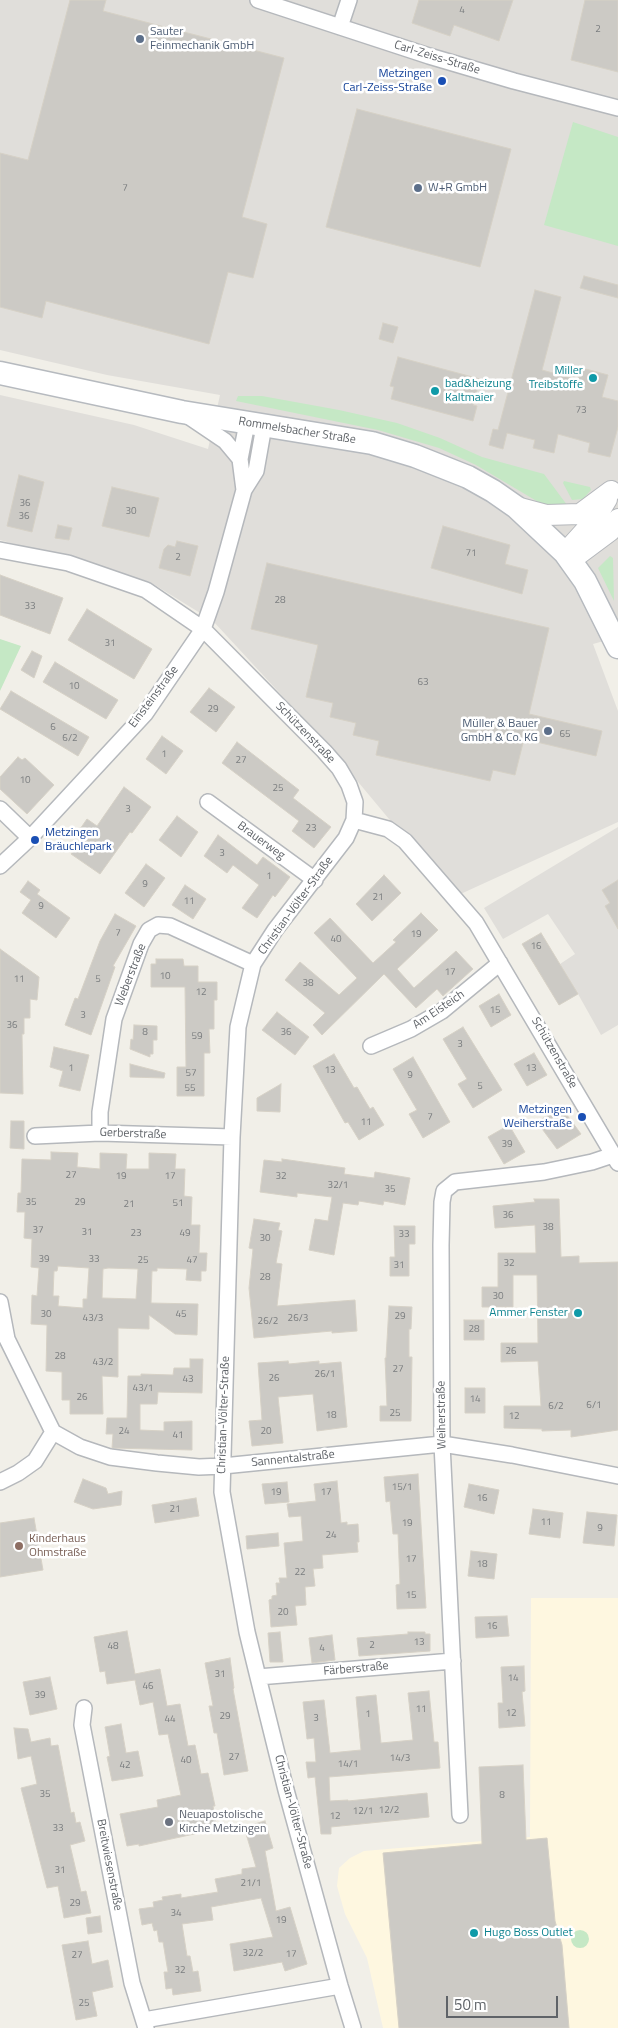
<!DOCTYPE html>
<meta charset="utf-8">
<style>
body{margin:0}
#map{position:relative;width:618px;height:2028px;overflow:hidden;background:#f1efe8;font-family:"Titillium Web",sans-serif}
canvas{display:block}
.scale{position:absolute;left:446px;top:1996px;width:112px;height:22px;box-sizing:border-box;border:2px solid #5f6368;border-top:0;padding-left:6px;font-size:15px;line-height:18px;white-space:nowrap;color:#5f6368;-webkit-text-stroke:4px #fff;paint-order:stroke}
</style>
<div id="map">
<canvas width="618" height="2028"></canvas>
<div class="scale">50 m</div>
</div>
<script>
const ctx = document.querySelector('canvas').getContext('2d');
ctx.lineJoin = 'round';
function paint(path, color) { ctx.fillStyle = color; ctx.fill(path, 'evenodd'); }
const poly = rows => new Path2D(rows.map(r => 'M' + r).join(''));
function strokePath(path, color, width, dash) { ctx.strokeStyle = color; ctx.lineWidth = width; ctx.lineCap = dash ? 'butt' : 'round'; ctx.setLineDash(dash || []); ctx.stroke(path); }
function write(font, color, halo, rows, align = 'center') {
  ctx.font = font + ' "Titillium Web",sans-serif'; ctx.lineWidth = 5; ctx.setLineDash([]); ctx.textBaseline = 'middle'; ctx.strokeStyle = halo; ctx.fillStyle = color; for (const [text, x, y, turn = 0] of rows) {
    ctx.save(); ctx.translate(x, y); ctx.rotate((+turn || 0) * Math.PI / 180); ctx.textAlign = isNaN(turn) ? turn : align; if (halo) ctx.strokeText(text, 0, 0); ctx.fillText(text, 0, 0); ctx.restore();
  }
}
paint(poly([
 [531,1598,618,1598,618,2028,383,2028,367,1958,345,1914,337,1886,339,1868,350,1858,364,1851,530,1837]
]), '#fef7e0');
paint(poly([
 [0,0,618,0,618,637,593,644,618,711,618,822,454,897,324,741,213,621,150,582,0,540,0,395,134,425,208,449,220,395,107,375,0,350],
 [618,827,618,1025,601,1035,578,994,559,1005,543,977,561,966,560,964,575,954,548,914,503,939,484,908]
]), '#e0deda');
paint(poly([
 [573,122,618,137,618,246,544,225],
 [238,396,262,396,339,410,397,423,440,438,482,457,544,474,570,509,545,506,476,465,439,448,378,430,236,401],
 [564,481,590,487,591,490,583,499,572,500,563,483],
 [610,556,613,558,614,601,598,568],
 [0,639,21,646,0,691],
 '571 1939a9 9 0 1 1 18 0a9 9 0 1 1-18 0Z'
]), '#c5e8c5');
const building = poly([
 [70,0,106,0,103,11,284,58,242,217,267,224,253,278,228,272,209,344,46,301,42,318,0,307,0,153,28,160,70,0],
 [419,0,513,0,499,41,454,25,450,36,412,23,419,0],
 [585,0,618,0,618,72,571,60,585,0],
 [357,109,511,149,480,267,326,227,357,109],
 [584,276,618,285,618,298,580,288,584,276],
 [535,290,561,297,542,370,578,380,582,368,608,375,602,397,618,401,618,427,610,457,588,452,590,443,558,434,554,453,533,448,535,440,507,433,503,449,489,445,493,429,498,430,535,290],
 [383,323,398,327,393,343,379,339,383,323],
 [398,357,480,379,473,405,477,406,473,421,391,399,394,387,390,386,398,357],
 [19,475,44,482,32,532,7,526,19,475],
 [112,487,159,498,149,537,102,526,112,487],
 [58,525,72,528,69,540,55,538,58,525],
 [443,526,510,545,505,564,528,570,522,594,431,568,443,526],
 [177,541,198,546,190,576,159,568,164,549,168,545,175,547,177,541],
 [267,563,549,628,529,714,602,731,596,756,524,739,515,775,493,770,490,781,376,755,379,741,353,735,356,723,330,717,333,703,306,697,318,645,251,629,267,563],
 [0,575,63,598,50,634,0,615,0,575],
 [87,609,152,649,134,679,68,640,87,609],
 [32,651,42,656,34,678,21,670,32,651],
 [55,662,118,700,106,719,43,682,55,662],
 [209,688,235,707,216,732,190,712,209,688],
 [11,691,89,737,78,756,0,709,11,691],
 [162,736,183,751,166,774,146,759,162,736],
 [237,742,299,790,293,798,331,827,314,848,292,831,299,821,222,763,237,742],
 [18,757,22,760,25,758,54,785,27,814,0,789,0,777,18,757],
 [124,787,151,807,132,833,130,832,100,874,71,854,86,833,80,829,87,819,97,826,124,787],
 [177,816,198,832,181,857,159,840,177,816],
 [218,835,257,865,263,857,290,877,275,897,273,895,257,918,242,908,259,885,233,865,227,873,204,856,218,835],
 [146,864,165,878,144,907,125,893,146,864],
 [384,875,401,893,372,921,356,904,384,875],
 [618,880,618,929,605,906,610,903,602,890,618,880],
 [28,881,40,890,37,894,70,918,56,938,22,913,31,900,20,892,28,881],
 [185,885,206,899,193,919,172,905,185,885],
 [421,913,438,930,397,969,414,988,456,951,473,969,443,996,437,989,416,1008,384,974,322,1035,313,1025,325,1013,285,980,300,962,339,995,357,978,314,933,330,918,373,963,396,942,393,940,421,913],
 [115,914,136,926,113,966,115,967,91,1035,65,1025,75,998,78,999,100,941,115,914],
 [541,933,578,994,559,1005,522,944,541,933],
 [0,949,39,977,37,1000,30,999,30,1018,24,1018,24,1034,22,1034,23,1094,0,1093,0,949],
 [156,959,183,959,184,966,198,966,198,982,217,982,217,1000,214,1000,214,1029,209,1029,210,1053,204,1053,204,1096,177,1096,177,1067,186,1067,185,987,151,987,151,964,156,964,156,959],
 [499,994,511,1015,491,1027,479,1006,499,994],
 [277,1012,309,1037,295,1055,262,1030,277,1012],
 [134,1025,157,1026,157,1040,153,1040,153,1054,150,1054,150,1057,130,1049,131,1039,133,1040,134,1025],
 [463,1027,502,1090,473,1108,458,1084,467,1079,443,1039,463,1027],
 [54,1047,89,1055,80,1091,59,1086,63,1071,50,1067,54,1047],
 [534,1053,547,1075,527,1086,514,1064,534,1053],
 [334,1054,354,1088,357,1087,370,1109,373,1107,384,1125,359,1140,348,1122,345,1123,313,1066,334,1054],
 [413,1057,450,1122,423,1138,409,1114,417,1110,393,1069,413,1057],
 [130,1064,165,1073,164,1078,130,1077,130,1064],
 [281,1084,280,1112,257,1111,257,1098,281,1084],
 [561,1107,581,1134,557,1149,537,1122,561,1107],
 [11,1121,24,1121,24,1149,10,1148,11,1121],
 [509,1125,525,1152,504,1164,488,1137,509,1125],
 [51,1152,78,1153,77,1167,100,1169,100,1153,127,1154,126,1169,149,1169,149,1153,176,1154,175,1169,185,1169,184,1196,192,1197,191,1225,200,1225,199,1253,207,1253,206,1271,201,1271,201,1281,186,1280,187,1269,157,1268,157,1271,152,1271,151,1303,198,1304,197,1335,175,1334,149,1315,149,1329,118,1328,118,1377,102,1376,103,1414,70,1414,70,1400,62,1400,62,1372,46,1371,47,1325,31,1324,32,1295,37,1296,39,1268,31,1267,32,1239,24,1238,25,1212,17,1212,18,1193,21,1193,22,1159,51,1160,51,1152],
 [58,1266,89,1268,87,1299,83,1299,83,1308,58,1306,59,1296,53,1296,54,1271,57,1271,58,1266],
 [108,1268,138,1269,136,1299,102,1298,103,1269,108,1268],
 [282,1159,345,1168,344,1174,374,1178,375,1172,410,1178,405,1205,384,1201,383,1205,359,1201,358,1205,343,1203,334,1255,309,1250,315,1219,328,1221,332,1197,297,1193,297,1197,260,1192,264,1160,282,1162,282,1159],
 [534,1199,559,1199,561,1257,579,1256,579,1263,618,1262,618,1430,571,1437,571,1430,542,1431,542,1429,504,1428,504,1406,541,1406,538,1361,501,1362,501,1343,538,1343,537,1275,513,1275,513,1307,482,1307,482,1287,498,1287,498,1253,536,1253,535,1225,495,1228,493,1206,535,1202,534,1199],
 [254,1219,280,1223,278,1230,282,1231,276,1263,282,1264,277,1306,355,1300,357,1331,332,1333,332,1331,254,1338,249,1288,253,1249,249,1248,254,1219],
 [394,1226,415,1226,415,1244,409,1244,409,1276,390,1276,390,1257,395,1257,394,1226],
 [389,1306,412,1307,411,1329,409,1329,409,1357,412,1357,411,1421,380,1421,380,1406,387,1406,385,1358,386,1358,389,1306],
 [464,1320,484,1320,484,1340,464,1340,464,1320],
 [190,1359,203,1359,202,1393,158,1392,157,1404,140,1404,140,1430,164,1431,164,1422,192,1421,192,1450,112,1448,113,1434,106,1434,107,1418,127,1418,128,1376,141,1376,141,1374,173,1375,174,1368,190,1368,190,1359],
 [288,1361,289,1364,319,1361,319,1364,341,1362,347,1427,317,1431,313,1394,278,1397,283,1443,252,1446,249,1421,262,1420,258,1363,288,1361],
 [465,1388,485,1388,485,1413,465,1413,465,1388],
 [418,1474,426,1608,397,1609,396,1585,400,1584,398,1534,393,1534,390,1501,386,1502,384,1477,418,1474],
 [83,1479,106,1488,108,1494,122,1491,121,1505,93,1509,74,1502,83,1479],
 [337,1481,341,1523,347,1522,347,1525,358,1524,359,1542,357,1542,358,1552,322,1555,323,1568,313,1569,315,1586,305,1587,306,1605,295,1606,297,1625,271,1627,269,1600,272,1599,272,1596,277,1595,276,1583,280,1583,279,1578,287,1578,284,1543,303,1541,301,1516,289,1517,287,1504,316,1501,314,1484,337,1481],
 [287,1482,289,1502,265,1504,262,1484,287,1482],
 [469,1484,499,1490,494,1514,464,1507,469,1484],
 [196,1498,199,1516,155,1523,152,1505,196,1498],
 [533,1509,563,1513,560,1538,529,1534,533,1509],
 [587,1512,617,1515,614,1546,583,1543,587,1512],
 [34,1518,43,1570,0,1577,0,1523,34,1518],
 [278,1533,279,1546,247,1549,246,1536,278,1533],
 [471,1551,497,1554,494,1579,468,1576,471,1551],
 [507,1616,509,1636,476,1638,475,1617,507,1616],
 [127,1631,135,1674,160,1669,167,1706,180,1704,188,1746,195,1745,201,1774,208,1773,215,1806,213,1806,217,1829,139,1846,139,1844,127,1846,120,1814,158,1807,157,1800,181,1795,168,1734,159,1735,153,1702,140,1705,135,1680,107,1684,105,1671,100,1672,94,1637,127,1631],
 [280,1632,283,1662,270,1662,268,1633,280,1632],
 [408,1632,425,1632,425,1634,430,1634,430,1651,359,1656,357,1638,408,1634,408,1632],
 [332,1635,335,1660,312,1663,309,1638,332,1635],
 [230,1658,234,1688,233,1689,248,1771,224,1775,217,1733,214,1733,209,1706,213,1706,205,1663,230,1658],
 [524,1666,525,1691,522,1692,525,1726,499,1728,498,1703,503,1703,501,1667,524,1666],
 [50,1677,57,1709,30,1715,23,1682,50,1677],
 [429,1691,434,1742,438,1742,440,1768,329,1777,330,1801,348,1800,348,1801,427,1793,429,1817,331,1827,331,1834,321,1834,315,1777,308,1778,306,1762,316,1762,314,1738,307,1739,303,1702,324,1700,330,1753,361,1750,356,1697,376,1695,381,1743,413,1740,408,1693,429,1691],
 [121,1724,126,1753,138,1751,143,1776,112,1781,107,1757,110,1756,105,1727,121,1724],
 [14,1728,28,1729,31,1742,50,1738,51,1746,58,1745,71,1813,74,1812,76,1823,80,1822,85,1841,70,1845,81,1892,86,1891,91,1913,64,1918,58,1886,47,1888,21,1788,37,1784,31,1756,18,1759,14,1728],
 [523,1765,526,1840,547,1838,555,1921,562,1945,569,2028,399,2028,383,1853,482,1844,479,1767,523,1765],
 [265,1821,273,1848,265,1851,276,1911,290,1907,307,1964,285,1971,282,1962,234,1971,230,1944,273,1937,261,1898,211,1907,213,1920,182,1924,187,1956,190,1956,193,1972,198,1971,201,1991,173,1995,172,1988,166,1989,164,1972,168,1972,163,1942,159,1942,157,1930,154,1931,152,1923,142,1925,139,1909,154,1907,153,1902,163,1900,162,1897,181,1894,181,1898,218,1892,215,1879,242,1874,242,1869,256,1867,244,1827,265,1821],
 [100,1916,102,1932,88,1934,86,1918,100,1916],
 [88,1941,92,1964,108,1960,113,1987,92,1992,97,2016,76,2020,62,1945,88,1941]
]);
paint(building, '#cccac5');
strokePath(building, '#d6d1c6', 1);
const minor = poly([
 [258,0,429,56,514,81,618,108],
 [340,27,349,0],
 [188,416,225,441,240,459],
 [244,490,240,459,247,423],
 [0,550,68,563,146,590,203,629,324,751,339,768,349,785,355,802,354,820,346,838,275,930,253,964,238,1027,232,1137,222,1492,247,1632,258,1677,286,1790,340,1986,353,2028],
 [208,802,315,880],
 [0,809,30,838],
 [354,820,388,829,405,841,476,923,618,1163],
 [0,866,30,838,145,714,203,629,216,592,244,490,256,471,264,426],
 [371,1046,411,1029,442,1011,500,963],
 [100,1133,100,1112,114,1019,141,944,149,930,158,925,170,926,253,964],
 [35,1136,100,1133,232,1137],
 [0,1302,7,1339,53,1432,80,1447,110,1457,157,1463,199,1467,223,1466,442,1444,512,1455,618,1476],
 [0,1482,18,1473,35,1461,53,1432],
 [258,1677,453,1661],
 [84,1708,82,1725,132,1983,146,2028],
 [460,1815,442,1444,441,1245,442,1202,444,1191,455,1182,544,1172,592,1162,613,1155],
 [144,2020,340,1986]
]);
const tertiary = poly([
 [516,507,546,515,580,514,611,491],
 [565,553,593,522,607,499],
 [571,560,610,531,618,519]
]);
const secondary = poly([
 [0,373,182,412,372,443,415,456,468,477,493,491,516,507,565,553,585,581,618,647]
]);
strokePath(minor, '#b5b8bc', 18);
strokePath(tertiary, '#b5b8bc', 22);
strokePath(secondary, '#b6babf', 25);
strokePath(minor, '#fff', 15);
strokePath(tertiary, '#fff', 20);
strokePath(secondary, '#fff', 22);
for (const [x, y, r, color] of [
 [140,39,5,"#5c6f8a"],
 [442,81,5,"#1a4fb4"],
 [418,188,5,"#5c6f8a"],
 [593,378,5,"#0f9aa8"],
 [435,391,5,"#0f9aa8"],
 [548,731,5,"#5c6f8a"],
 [35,840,5,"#1a4fb4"],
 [582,1117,5,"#1a4fb4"],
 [578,1313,5,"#0f9aa8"],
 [19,1546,5,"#8d6e63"],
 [169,1822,5,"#6b7280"],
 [474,1933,5,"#0f9aa8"]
]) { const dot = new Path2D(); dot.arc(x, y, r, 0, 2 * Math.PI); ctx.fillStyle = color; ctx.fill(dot); strokePath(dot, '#fff', 2); }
write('10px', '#7a7d7f', null, [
 ["4",462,11],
 ["2",598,30],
 ["7",125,189],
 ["73",581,411],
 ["36",25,504],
 ["30",131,512],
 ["36",24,517],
 ["71",471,554],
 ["2",178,558],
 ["28",280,601],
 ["33",30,607],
 ["31",110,644],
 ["63",423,683],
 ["10",74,687],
 ["29",213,710],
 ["6",53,728],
 ["65",565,735],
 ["6/2",70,739],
 ["1",164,755],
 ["27",241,761],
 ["10",25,781],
 ["25",278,789],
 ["3",128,810],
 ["23",311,829],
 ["3",222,854],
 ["1",269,877],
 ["9",145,885],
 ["21",378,898],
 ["11",189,902],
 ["9",41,907],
 ["7",118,934],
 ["19",416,935],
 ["40",336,940],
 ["16",536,947],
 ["17",450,973],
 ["10",165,977],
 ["11",19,980],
 ["5",98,980],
 ["38",308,984],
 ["12",201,993],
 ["15",495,1011],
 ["3",83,1016],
 ["36",12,1026],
 ["8",145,1033],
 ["36",286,1033],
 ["59",197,1037],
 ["3",460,1045],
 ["1",71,1069],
 ["13",531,1069],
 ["13",330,1071],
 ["57",191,1074],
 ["9",410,1076],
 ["5",480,1087],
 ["55",190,1089],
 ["7",430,1118],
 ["11",366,1123],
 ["39",507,1145],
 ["27",71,1176],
 ["19",121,1177],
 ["17",170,1177],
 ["32",281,1177],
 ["32/1",338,1186],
 ["35",390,1190],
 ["35",31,1203],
 ["29",80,1203],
 ["51",178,1204],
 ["21",129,1205],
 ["36",508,1216],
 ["38",548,1228],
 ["37",38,1231],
 ["31",87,1233],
 ["23",136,1234],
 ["49",185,1234],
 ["33",404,1235],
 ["30",265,1239],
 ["39",44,1260],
 ["33",94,1260],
 ["25",143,1261],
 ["47",192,1261],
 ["32",509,1264],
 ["31",399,1266],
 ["28",265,1278],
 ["30",498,1297],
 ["30",46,1315],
 ["45",181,1315],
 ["29",400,1317],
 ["43/3",93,1319],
 ["26/3",298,1319],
 ["26/2",268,1322],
 ["28",474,1330],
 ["26",511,1352],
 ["28",60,1357],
 ["43/2",103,1363],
 ["27",398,1370],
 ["26/1",325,1375],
 ["26",274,1379],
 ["43",188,1380],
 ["43/1",143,1389],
 ["26",82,1398],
 ["14",475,1400],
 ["6/1",594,1406],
 ["6/2",556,1407],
 ["25",395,1414],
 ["18",331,1416],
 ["12",514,1417],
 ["24",124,1432],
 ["20",266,1432],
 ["41",178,1436],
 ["15/1",402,1488],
 ["19",276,1493],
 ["17",326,1493],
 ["16",482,1499],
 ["21",175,1510],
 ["11",546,1523],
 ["19",407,1524],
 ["9",600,1529],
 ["24",331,1536],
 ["17",411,1560],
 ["18",482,1565],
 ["22",300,1573],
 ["15",411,1596],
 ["20",283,1613],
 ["16",492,1627],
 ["13",419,1643],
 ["2",372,1646],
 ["48",113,1647],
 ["4",322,1649],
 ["31",220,1675],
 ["14",513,1679],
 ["46",148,1687],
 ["39",40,1696],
 ["11",421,1710],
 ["12",511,1714],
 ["1",368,1715],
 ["29",225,1717],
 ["3",316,1719],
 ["44",170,1720],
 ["27",234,1758],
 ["14/3",400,1759],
 ["40",186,1761],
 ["14/1",348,1765],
 ["42",125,1766],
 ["35",45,1795],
 ["8",502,1796],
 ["12/2",389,1811],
 ["12/1",363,1812],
 ["12",335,1817],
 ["33",58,1829],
 ["31",60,1871],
 ["21/1",251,1884],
 ["29",75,1904],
 ["34",176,1914],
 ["19",281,1921],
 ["32/2",253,1954],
 ["17",291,1955],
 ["27",77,1956],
 ["32",180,1971],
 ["25",84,2004]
]);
write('12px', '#4e5e75', '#fff', [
 ["Sauter",150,32],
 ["Feinmechanik GmbH",150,46],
 ["W+R GmbH",428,188],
 ["Müller & Bauer",538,724,"right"],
 ["GmbH & Co. KG",538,738,"right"]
], 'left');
write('12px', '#5f6368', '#fff', [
 ["Carl-Zeiss-Straße",437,58,17],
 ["Rommelsbacher Straße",297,431,9],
 ["Einsteinstraße",154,697,-53],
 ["Schützenstraße",305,733,46],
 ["Brauerweg",261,841,36],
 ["Christian-Völter-Straße",296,906,-54],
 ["Weberstraße",131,975,-69],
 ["Am Eisteich",439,1010,-34],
 ["Schützenstraße",554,1053,60],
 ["Gerberstraße",133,1134,2],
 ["Christian-Völter-Straße",224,1415,-88],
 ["Weiherstraße",442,1415,-91],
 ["Sannentalstraße",293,1459,-6],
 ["Färberstraße",356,1669,-5],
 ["Christian-Völter-Straße",293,1812,75],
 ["Breitwiesenstraße",109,1865,79]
]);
write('12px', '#164399', '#fff', [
 ["Metzingen",432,74],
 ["Carl-Zeiss-Straße",432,88],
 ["Metzingen",45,833,"left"],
 ["Bräuchlepark",45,847,"left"],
 ["Metzingen",572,1110],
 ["Weiherstraße",572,1124]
], 'right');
write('12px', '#0d838f', '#fff', [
 ["Miller",583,371],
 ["Treibstoffe",583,385],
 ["bad&heizung",445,384,"left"],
 ["Kaltmaier",445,398,"left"],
 ["Ammer Fenster",568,1313],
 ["Hugo Boss Outlet",484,1933,"left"]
], 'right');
write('12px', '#785e54', '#fff', [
 ["Kinderhaus",29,1539],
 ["Ohmstraße",29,1553]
], 'left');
write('12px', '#5b616d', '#fff', [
 ["Neuapostolische",179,1815],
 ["Kirche Metzingen",179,1829]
], 'left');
</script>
